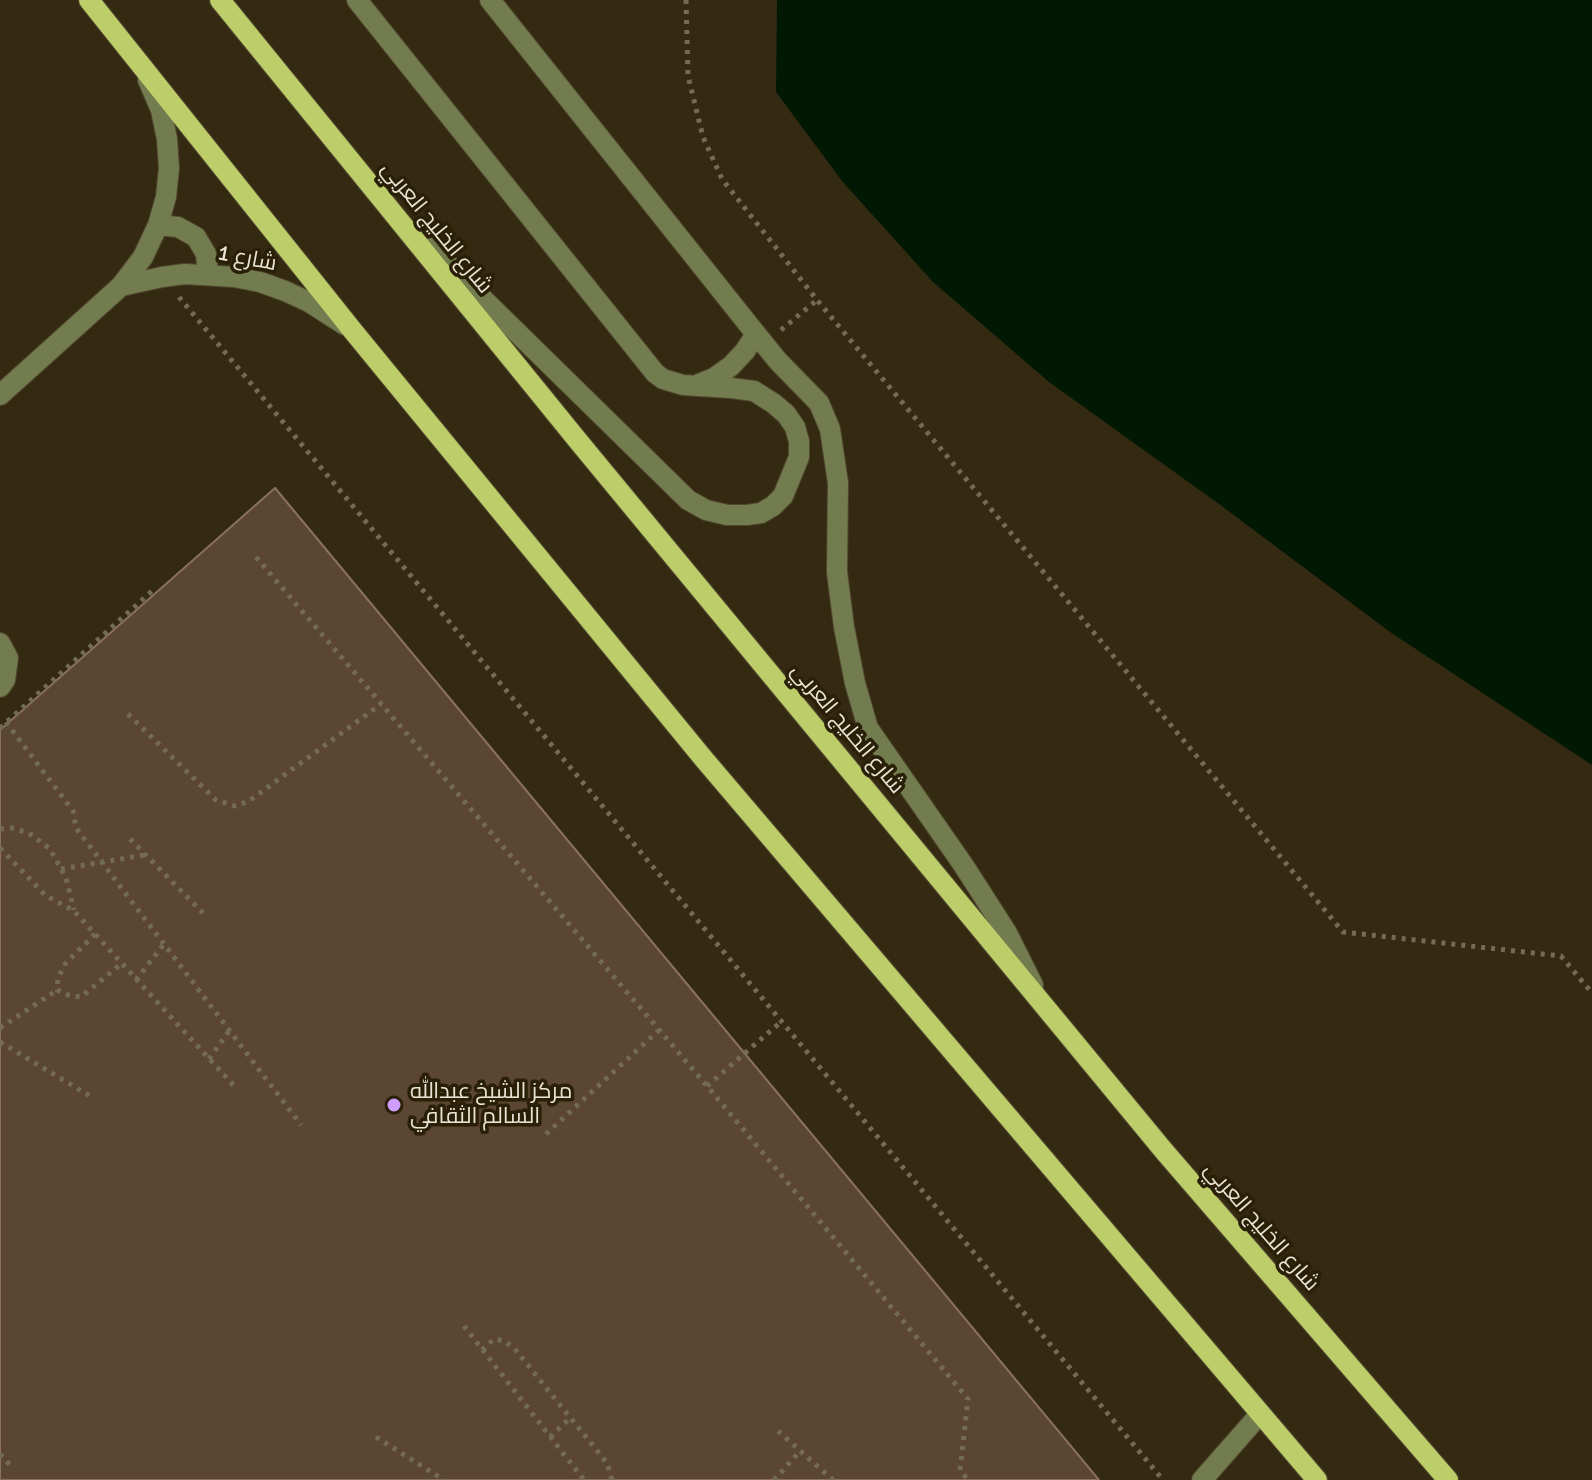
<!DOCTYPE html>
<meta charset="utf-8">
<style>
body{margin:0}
canvas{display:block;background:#342a11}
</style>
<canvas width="1592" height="1480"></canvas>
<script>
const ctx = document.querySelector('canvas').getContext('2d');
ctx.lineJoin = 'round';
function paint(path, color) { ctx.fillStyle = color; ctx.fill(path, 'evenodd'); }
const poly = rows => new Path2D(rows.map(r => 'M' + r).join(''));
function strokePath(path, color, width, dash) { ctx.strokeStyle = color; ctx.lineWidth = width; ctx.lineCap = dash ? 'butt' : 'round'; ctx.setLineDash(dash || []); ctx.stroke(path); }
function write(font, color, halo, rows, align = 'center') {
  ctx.font = font + ' Signika,Cairo,sans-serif'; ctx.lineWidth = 7; ctx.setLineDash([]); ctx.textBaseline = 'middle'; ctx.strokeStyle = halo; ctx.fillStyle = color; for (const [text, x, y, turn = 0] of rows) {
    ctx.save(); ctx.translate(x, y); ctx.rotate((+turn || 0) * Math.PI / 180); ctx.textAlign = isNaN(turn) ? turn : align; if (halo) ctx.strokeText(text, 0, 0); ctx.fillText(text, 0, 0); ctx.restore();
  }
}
paint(poly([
 [777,0,1592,0,1592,765,1390,632,1219,504,1049,382,933,282,842,181,776,92]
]), '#011803');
const building = poly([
 [275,488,1099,1480,0,1480,0,730,275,488]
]);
paint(building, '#5b4533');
strokePath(building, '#89715e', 2);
const minor = poly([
 [357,0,655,373,663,379,683,385,731,388,754,391,773,403,786,414,795,427,799,441,799,457,783,496,773,506,761,513,747,515,727,515,706,510,688,500,431,248],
 [490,0,756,334,778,361,819,403,830,429,838,483,837,572,844,627,855,683,868,728,964,866,1007,933,1033,985],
 [158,225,178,227,196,237,206,254,208,274],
 [121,286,162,277,185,274,234,277,260,282,285,291,309,302,345,325],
 [699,384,714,378,731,366,745,351,756,334],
 [0,395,121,286,143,257,158,225,166,197,169,168,167,139,161,110,148,80],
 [0,643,8,658,5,680,0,687],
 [1202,1480,1260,1414]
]);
const major = poly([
 [89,0,353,331,703,758,1317,1480],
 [220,0,579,442,1164,1151,1448,1480]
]);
strokePath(minor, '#514830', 22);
strokePath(major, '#514830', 22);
strokePath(poly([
 [686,0,688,76,703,137,722,179,817,300,1343,932,1561,956,1592,993],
 [179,297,1163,1480],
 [781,330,817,300],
 [256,557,707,1086,968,1399,960,1470,968,1480],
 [128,714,216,800,235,806,249,801,381,704],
 [6,722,73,811,76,828,301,1125],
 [0,728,152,591],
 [0,829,12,828,29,833,50,849,66,878,74,910],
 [130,839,203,913],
 [0,848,45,895,74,911,235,1087],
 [61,869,145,855],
 [95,934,65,964,58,978,57,990,68,995,81,997,121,964],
 [136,980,164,944],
 [0,1028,57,990],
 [0,1042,90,1096],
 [209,1059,229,1031],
 [707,1086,782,1021],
 [546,1134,659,1030],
 [464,1326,584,1480],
 [482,1350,494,1339,504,1341,514,1348,607,1463,612,1480],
 [778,1431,833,1480],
 [376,1437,444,1480],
 [550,1437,570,1418],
 [0,1454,11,1466],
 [774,1480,800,1451]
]), '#746b56', 5, [4, 6]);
strokePath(minor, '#737c4e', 20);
strokePath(major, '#bccd69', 20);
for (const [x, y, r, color] of [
 [394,1105,8,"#cf9dff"]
]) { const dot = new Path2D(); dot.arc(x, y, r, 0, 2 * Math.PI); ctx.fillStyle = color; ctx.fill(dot); strokePath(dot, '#2a2007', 3); }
write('22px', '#eae4d5', '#2a2007', [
 ["شارع الخليج العربي",436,228,51],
 ["شارع 1",247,259,11],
 ["شارع الخليج العربي",847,729,50],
 ["شارع الخليج العربي",1261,1227,49]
]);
write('22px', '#eae4d5', '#2a2007', [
 ["مركز الشيخ عبدالله",410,1092],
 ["السالم الثقافي",410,1117]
], 'left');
</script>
